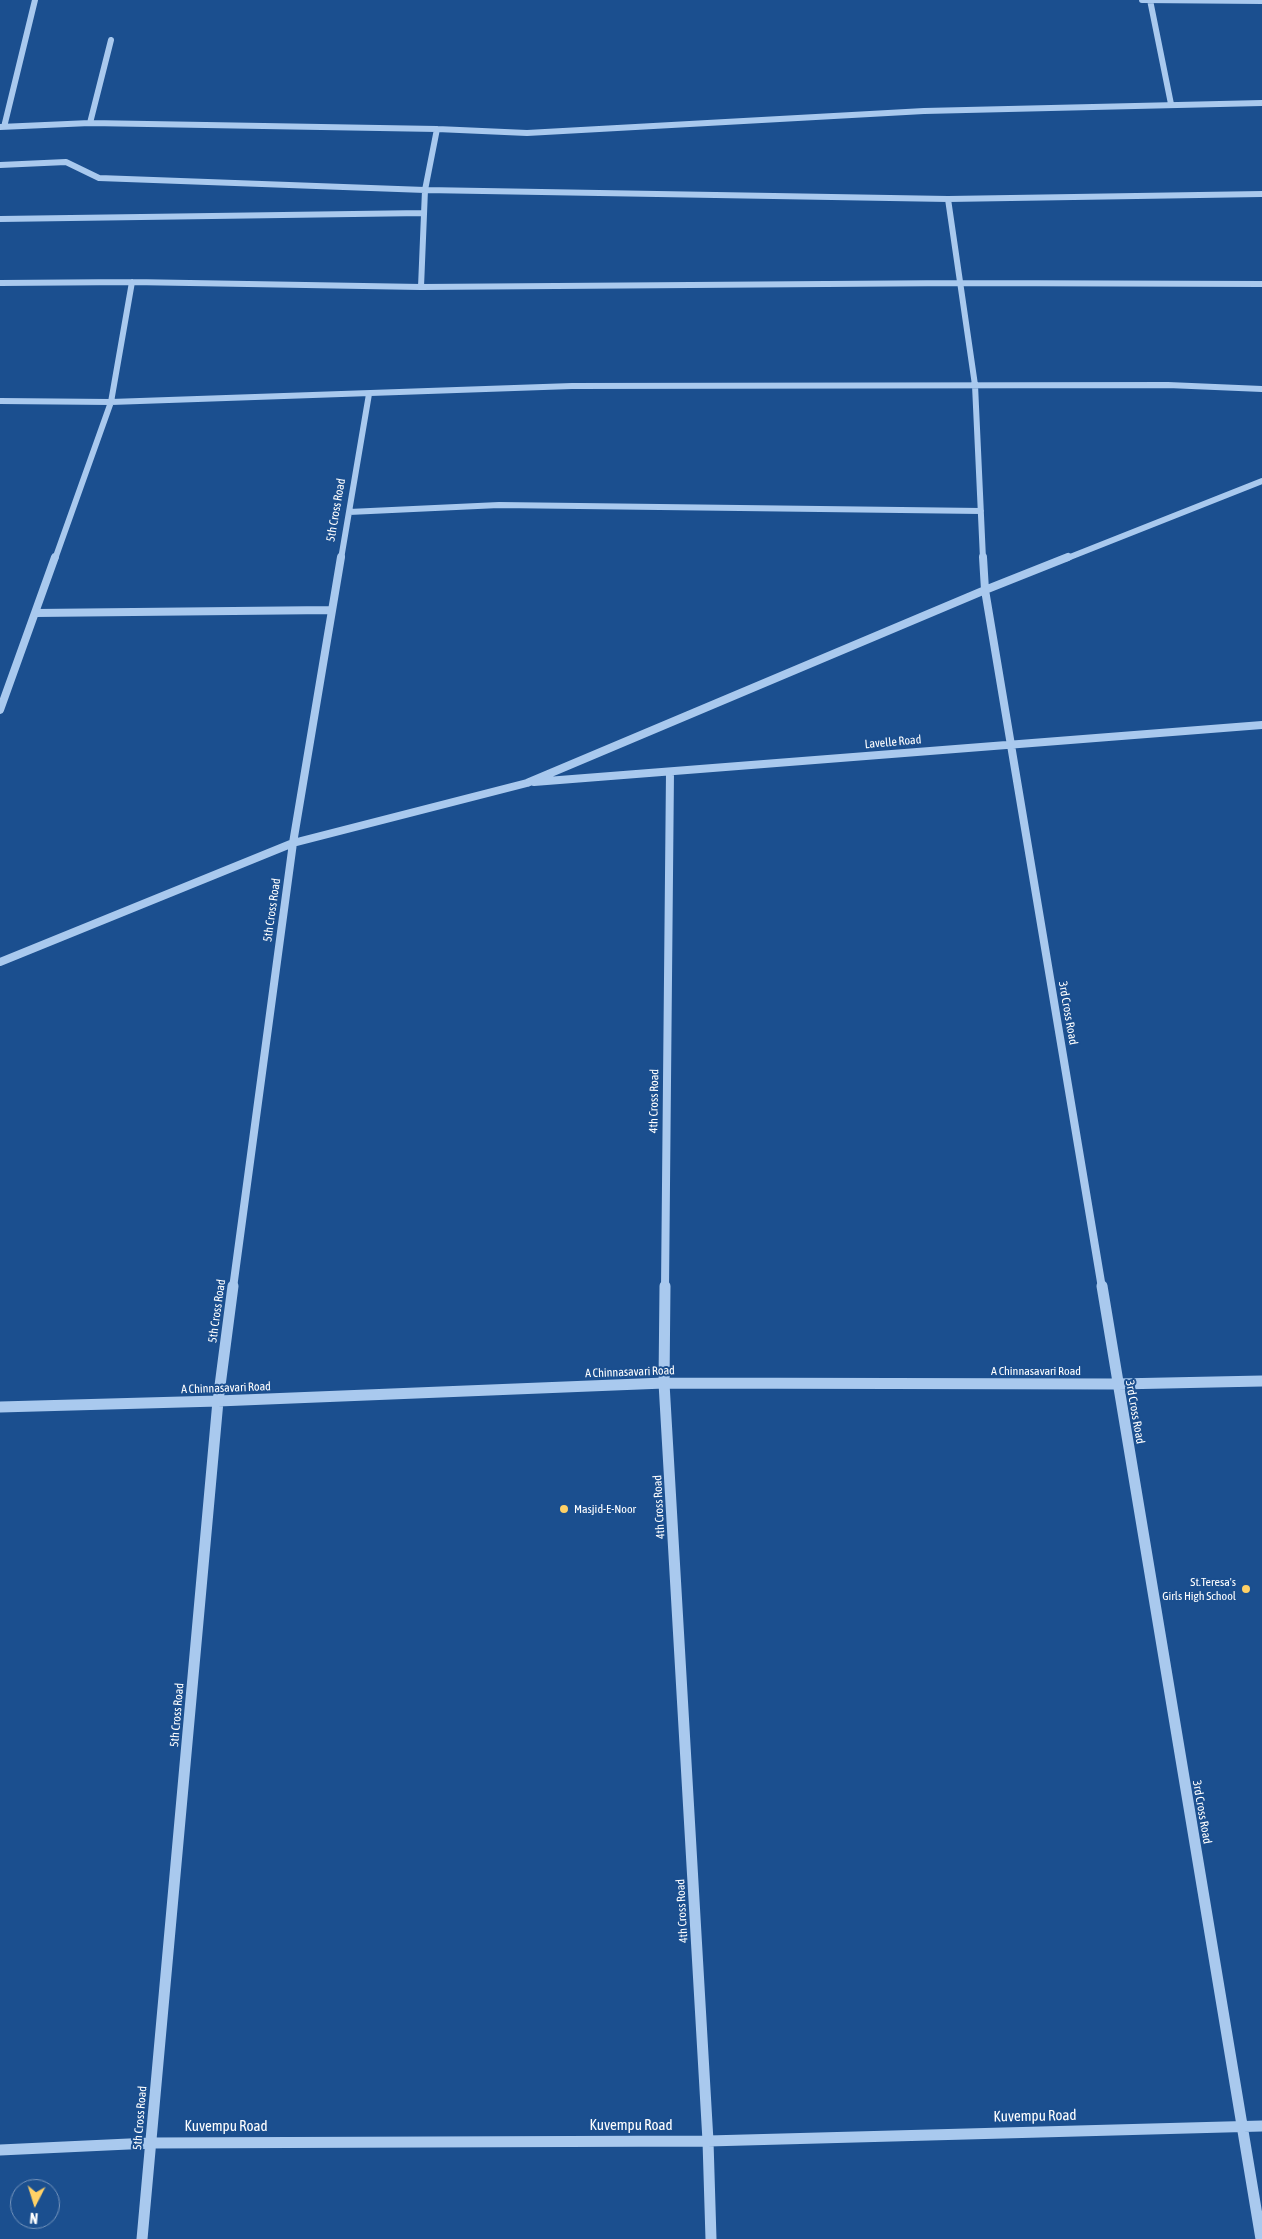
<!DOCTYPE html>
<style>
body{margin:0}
#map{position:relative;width:1262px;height:2239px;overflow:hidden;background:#1b4f8f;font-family:"Asap Condensed",sans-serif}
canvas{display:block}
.north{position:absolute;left:10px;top:2179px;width:50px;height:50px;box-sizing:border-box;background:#1b4f8f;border:1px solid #7695bc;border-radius:50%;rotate:185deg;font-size:14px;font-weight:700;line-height:20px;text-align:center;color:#fff}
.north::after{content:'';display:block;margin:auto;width:18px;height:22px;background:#ffd166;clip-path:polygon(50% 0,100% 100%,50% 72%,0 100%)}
</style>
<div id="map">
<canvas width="1262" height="2239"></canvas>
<div class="north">N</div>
</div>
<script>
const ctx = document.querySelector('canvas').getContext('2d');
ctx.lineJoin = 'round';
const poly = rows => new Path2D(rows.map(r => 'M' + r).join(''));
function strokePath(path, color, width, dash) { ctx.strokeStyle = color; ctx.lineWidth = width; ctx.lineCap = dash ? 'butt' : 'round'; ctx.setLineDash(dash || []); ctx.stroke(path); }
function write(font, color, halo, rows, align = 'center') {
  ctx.font = font + ' "Asap Condensed",sans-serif'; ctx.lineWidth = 4; ctx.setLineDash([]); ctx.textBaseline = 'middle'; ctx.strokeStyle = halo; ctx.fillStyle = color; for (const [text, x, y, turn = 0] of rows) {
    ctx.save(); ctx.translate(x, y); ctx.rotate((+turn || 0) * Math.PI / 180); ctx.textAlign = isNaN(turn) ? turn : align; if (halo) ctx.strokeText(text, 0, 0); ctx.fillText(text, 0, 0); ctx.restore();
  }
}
strokePath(poly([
 [1142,0,1262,1],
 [1150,0,1171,104],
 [90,123,111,40],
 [0,127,90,123,437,129,527,133,924,111,1262,103],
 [4,127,35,0],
 [0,165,66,162,99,178,425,190,437,129],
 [948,199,1262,194],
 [0,219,424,213],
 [0,283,132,282,421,287,961,283,1262,284],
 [421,287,425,190,948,199,975,385,983,559],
 [0,401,111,402,572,386,1168,385,1262,389],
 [349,512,499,505,981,511],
 [55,559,111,402,132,282],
 [341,559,369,394],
 [1065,559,1262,481]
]), '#a9c9ee', 6);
strokePath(poly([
 [983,557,985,590,1102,1288],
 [35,613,332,610],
 [0,710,55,557],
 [534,782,1262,725],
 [0,962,293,843,527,783,985,590,1068,557],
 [233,1288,293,843,341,557],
 [665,1288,670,772]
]), '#a9c9ee', 8);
strokePath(poly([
 [665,1286,664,1383,708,2141,711,2239],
 [1102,1286,1261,2239],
 [0,1407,218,1401,664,1383,1118,1384,1262,1381],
 [0,2150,150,2143,708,2141,1262,2126],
 [142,2239,218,1401,233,1286]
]), '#a9c9ee', 11);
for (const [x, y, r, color] of [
 [564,1509,5,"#ffd166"],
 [1246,1589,5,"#ffd166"]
]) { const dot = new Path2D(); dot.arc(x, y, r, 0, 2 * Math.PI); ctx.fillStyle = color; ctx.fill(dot); strokePath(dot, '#1b4f8f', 2); }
write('12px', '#fff', '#1b4f8f', [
 ["5th Cross Road",336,510,-80],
 ["Lavelle Road",893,742,-5],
 ["5th Cross Road",272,910,-82],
 ["3rd Cross Road",1068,1013,80],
 ["4th Cross Road",654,1101,-89],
 ["5th Cross Road",217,1311,-82],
 ["A Chinnasavari Road",1036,1371],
 ["A Chinnasavari Road",630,1372,-2],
 ["A Chinnasavari Road",226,1388,-2],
 ["3rd Cross Road",1135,1412,80],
 ["4th Cross Road",659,1507,-93],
 ["5th Cross Road",177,1715,-85],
 ["3rd Cross Road",1202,1812,80],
 ["4th Cross Road",682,1911,-93],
 ["5th Cross Road",140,2118,-85]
]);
write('12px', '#fff', '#1b4f8f', [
 ["Masjid-E-Noor",574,1509],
 ["St.Teresa's",1236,1582,"right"],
 ["Girls High School",1236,1596,"right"]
], 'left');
write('15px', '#fff', '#1b4f8f', [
 ["Kuvempu Road",1035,2116,-1],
 ["Kuvempu Road",631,2125],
 ["Kuvempu Road",226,2126]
]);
</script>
